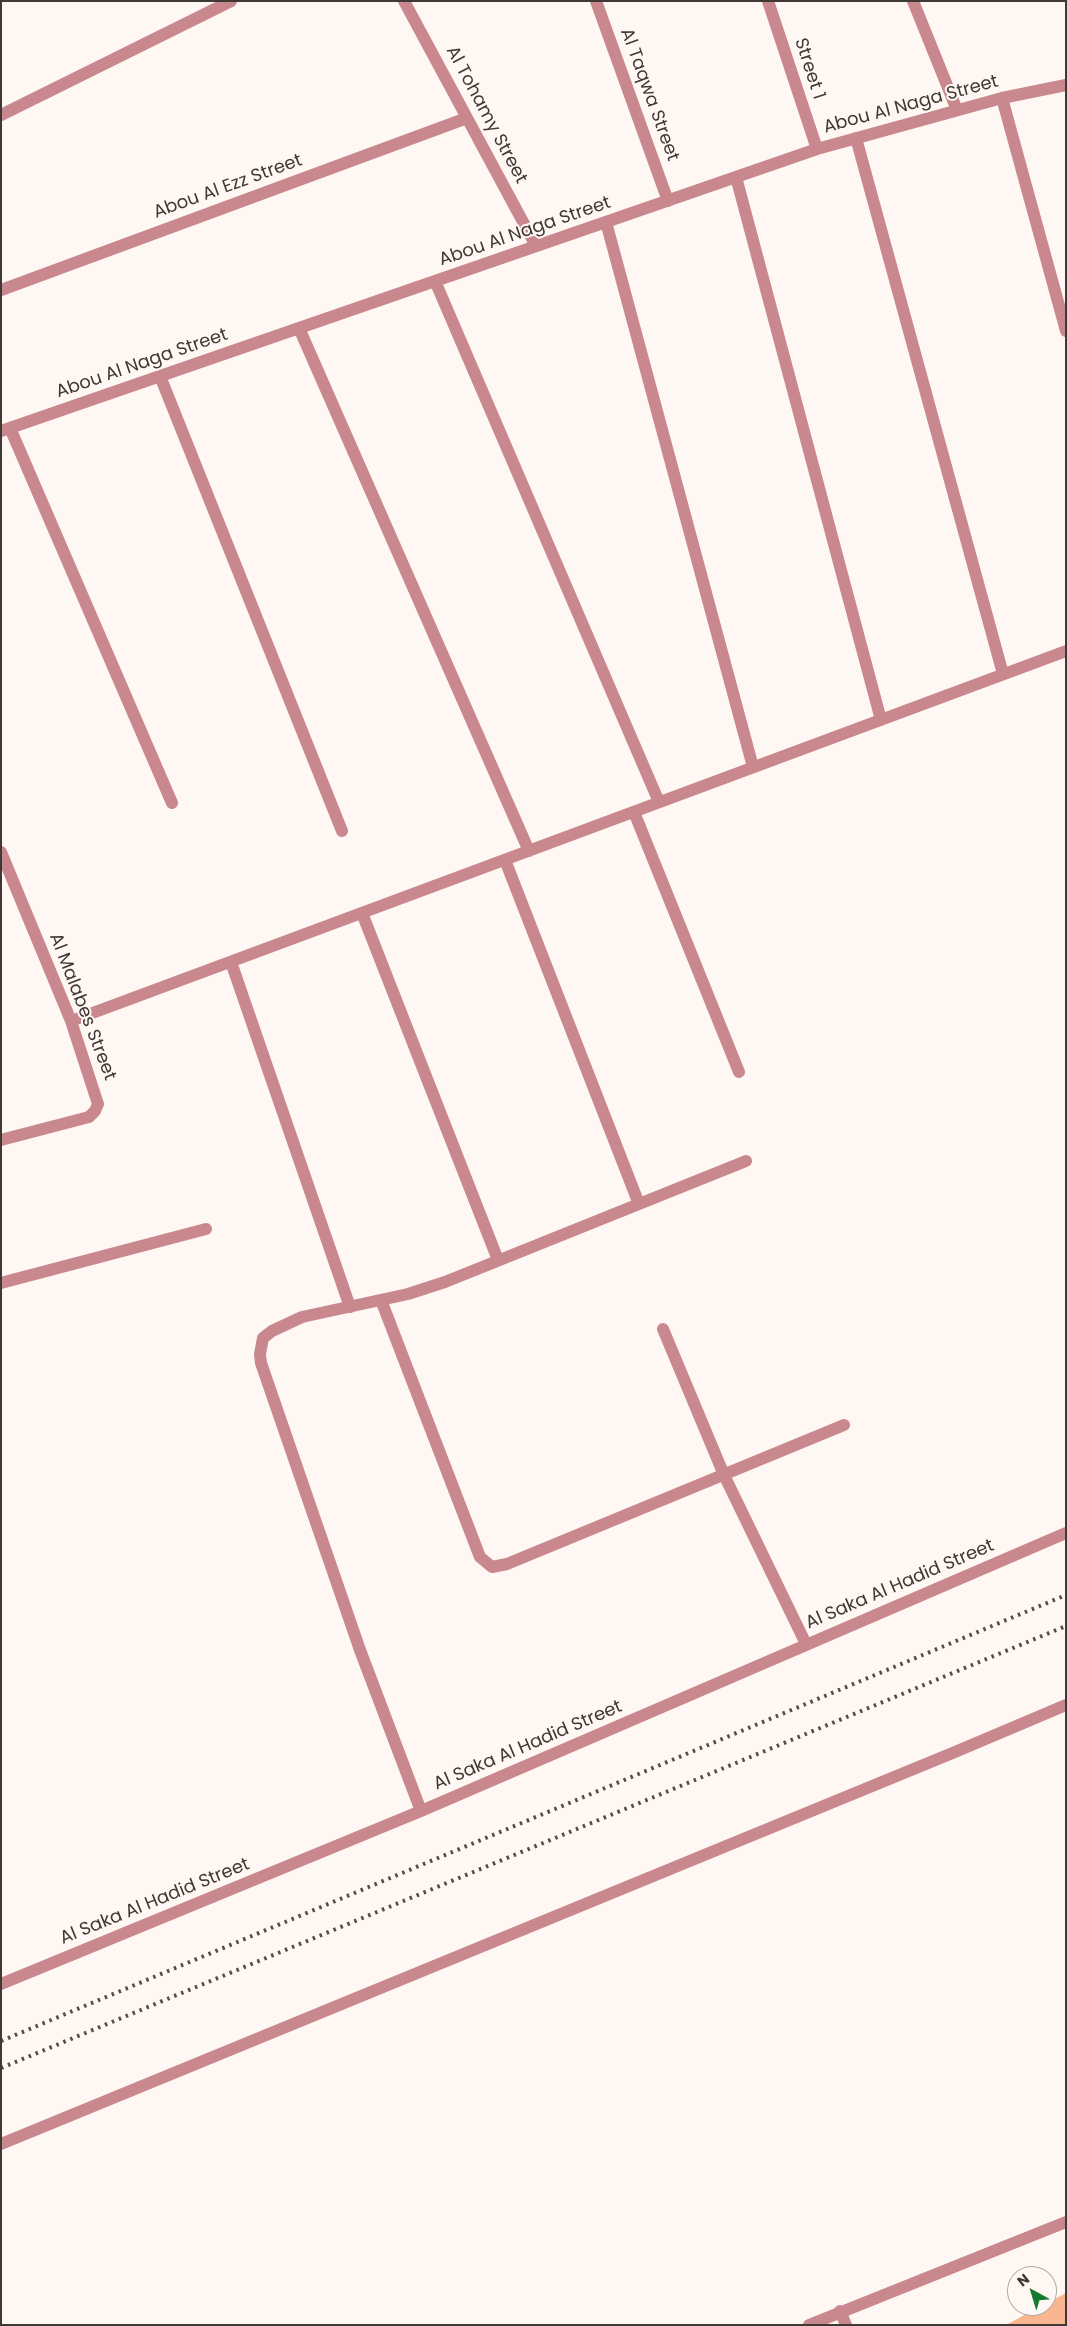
<!DOCTYPE html>
<style>
body{margin:0}
#map{position:relative;width:1067px;height:2326px;overflow:hidden;background:#fff7f3;font-family:Poppins,sans-serif}
canvas{display:block}
.frame{position:absolute;inset:0;border:2px solid #3f3834;pointer-events:none}
.north{position:absolute;left:1007px;top:2266px;width:50px;height:50px;box-sizing:border-box;background:#fff7f3;border:1px solid #b2aba7;border-radius:50%;rotate:321deg;font-size:14px;font-weight:700;line-height:20px;text-align:center;color:#3f3834}
.north::after{content:'';display:block;margin:auto;width:18px;height:22px;background:#147a2d;clip-path:polygon(50% 0,100% 100%,50% 72%,0 100%)}
</style>
<div id="map">
<canvas width="1067" height="2326"></canvas>
<div class="frame"></div>
<div class="north">N</div>
</div>
<script>
const ctx = document.querySelector('canvas').getContext('2d');
ctx.lineJoin = 'round';
function paint(path, color) { ctx.fillStyle = color; ctx.fill(path, 'evenodd'); }
const poly = rows => new Path2D(rows.map(r => 'M' + r).join(''));
function strokePath(path, color, width, dash) { ctx.strokeStyle = color; ctx.lineWidth = width; ctx.lineCap = dash ? 'butt' : 'round'; ctx.setLineDash(dash || []); ctx.stroke(path); }
function write(font, color, halo, rows, align = 'center') {
  ctx.font = font + ' Poppins,sans-serif'; ctx.lineWidth = 4; ctx.setLineDash([]); ctx.textBaseline = 'middle'; ctx.strokeStyle = halo; ctx.fillStyle = color; for (const [text, x, y, turn = 0] of rows) {
    ctx.save(); ctx.translate(x, y); ctx.rotate((+turn || 0) * Math.PI / 180); ctx.textAlign = isNaN(turn) ? turn : align; if (halo) ctx.strokeText(text, 0, 0); ctx.fillText(text, 0, 0); ctx.restore();
  }
}
paint(poly([
 [1066,2293,1066,2325,1006,2325,1041,2306,1047,2306,1047,2303]
]), '#f9b691');
strokePath(poly([
 [404,1,536,246],
 [596,1,668,201],
 [768,1,817,149],
 [913,1,957,110],
 [1002,98,1066,331],
 [1,115,231,1],
 [856,138,1003,674],
 [736,177,881,720],
 [606,222,753,767],
 [435,281,659,802],
 [1,290,467,118],
 [299,328,529,851],
 [160,376,342,831],
 [10,428,172,803],
 [1,431,817,149,1002,98,1066,85],
 [634,812,739,1072],
 [1,852,71,1021,98,1104,95,1111,89,1117,1,1140],
 [505,860,639,1204],
 [362,913,498,1260],
 [231,962,350,1307],
 [71,1021,1066,651],
 [1,1283,206,1229],
 [381,1300,480,1557,492,1567,507,1564,844,1425],
 [663,1329,724,1475,806,1644],
 [421,1811,360,1650,261,1363,260,1354,263,1338,272,1331,302,1317,408,1294,445,1282,746,1161],
 [1,1984,421,1811,1066,1533],
 [1,2144,955,1752,1066,1705],
 [840,2311,846,2325],
 [809,2325,1066,2222]
]), '#c8888e', 12);
strokePath(poly([
 [1,2041,1066,1595],
 [1,2068,1066,1626]
]), '#534c48', 4, [2.5, 5]);
write('18px', '#3f3834', '#fff7f3', [
 ["Street 1",809,69,72],
 ["Al Taqwa Street",649,95,70],
 ["Abou Al Naga Street",911,105,-15],
 ["Al Tohamy Street",486,115,62],
 ["Abou Al Ezz Street",228,187,-20],
 ["Abou Al Naga Street",525,232,-19],
 ["Abou Al Naga Street",142,364,-19],
 ["Al Malabes Street",82,1007,69],
 ["Al Saka Al Hadid Street",900,1585,-23],
 ["Al Saka Al Hadid Street",528,1746,-23],
 ["Al Saka Al Hadid Street",155,1902,-22]
]);
</script>
